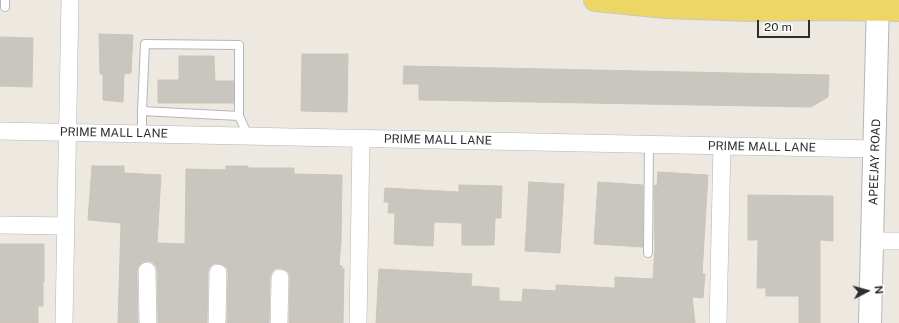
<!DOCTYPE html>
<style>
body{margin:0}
#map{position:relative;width:899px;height:323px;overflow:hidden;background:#eee9e0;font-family:"Public Sans",sans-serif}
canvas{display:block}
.north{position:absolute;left:847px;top:271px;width:40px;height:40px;-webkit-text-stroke:3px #fff;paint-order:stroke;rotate:84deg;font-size:11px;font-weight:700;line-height:16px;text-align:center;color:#2d2d2d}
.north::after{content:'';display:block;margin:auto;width:14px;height:18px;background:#2d2d2d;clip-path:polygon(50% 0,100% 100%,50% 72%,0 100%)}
.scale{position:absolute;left:757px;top:20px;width:53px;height:18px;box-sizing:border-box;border:2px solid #2d2d2d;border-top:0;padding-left:5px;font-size:12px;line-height:14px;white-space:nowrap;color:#2d2d2d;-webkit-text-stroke:3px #fff;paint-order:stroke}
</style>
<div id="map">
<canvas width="899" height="323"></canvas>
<div class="north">N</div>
<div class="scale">20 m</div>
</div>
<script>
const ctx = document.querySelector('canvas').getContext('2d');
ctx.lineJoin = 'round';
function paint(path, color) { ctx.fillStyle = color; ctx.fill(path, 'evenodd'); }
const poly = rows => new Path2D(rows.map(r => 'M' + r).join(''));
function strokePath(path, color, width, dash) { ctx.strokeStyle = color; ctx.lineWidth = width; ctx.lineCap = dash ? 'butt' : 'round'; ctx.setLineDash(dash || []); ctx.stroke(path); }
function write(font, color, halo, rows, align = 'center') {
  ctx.font = font + ' "Public Sans",sans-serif'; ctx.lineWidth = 3; ctx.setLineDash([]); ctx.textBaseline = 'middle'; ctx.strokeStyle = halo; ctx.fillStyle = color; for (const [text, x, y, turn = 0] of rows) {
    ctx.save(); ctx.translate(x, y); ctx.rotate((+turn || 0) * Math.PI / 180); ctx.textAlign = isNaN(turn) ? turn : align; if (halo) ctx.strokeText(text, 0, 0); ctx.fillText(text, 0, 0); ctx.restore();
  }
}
const building = poly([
 [99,34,133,35,131,73,124,74,123,102,103,100,103,74,100,74,99,34],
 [0,37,33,38,32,87,0,86,0,37],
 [302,54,348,54,347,112,301,111,302,54],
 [179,56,214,56,215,81,234,81,234,103,158,103,158,80,179,80,179,56],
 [404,66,829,75,828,97,811,107,419,100,419,84,403,84,404,66],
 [92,166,124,166,124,173,161,175,157,243,185,244,186,169,226,170,226,166,248,166,248,168,294,168,294,174,342,175,341,241,339,266,342,266,342,269,344,269,343,323,289,323,290,278,289,273,286,270,280,268,275,269,272,272,270,277,269,323,227,323,228,273,227,268,223,265,218,263,213,264,209,268,208,272,207,323,158,323,157,270,156,266,152,262,147,261,142,263,138,267,137,271,138,323,118,323,121,223,88,220,92,166],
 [658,172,708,175,702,274,705,274,703,298,692,297,695,323,376,323,379,269,472,274,471,286,499,288,499,301,522,302,523,289,556,291,556,285,615,288,615,277,653,279,655,248,654,185,657,186,658,172],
 [529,182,564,184,560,253,525,251,529,182],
 [598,182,643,185,643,247,594,244,598,182],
 [459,185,502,186,501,218,495,218,494,245,462,245,462,223,434,222,433,246,394,244,395,213,388,213,389,202,384,202,385,188,459,192,459,185],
 [748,195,833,196,833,241,820,240,820,323,799,323,799,296,766,296,766,288,757,288,758,240,748,240,748,195],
 [0,244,44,244,44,282,43,282,43,306,38,306,38,323,0,323,0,244]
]);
paint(building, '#c9c5bf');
strokePath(building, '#c9c5b9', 1);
const service = poly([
 [5,0,5,7],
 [142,111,239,116,248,136],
 [142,133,142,111,145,44,239,45,239,116],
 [648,253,649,144]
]);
const minor = poly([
 [0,131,875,149],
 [0,225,66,226],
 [872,241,899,241],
 [147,271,148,323],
 [64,323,70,0],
 [217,323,218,273],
 [279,323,280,278],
 [358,323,361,138],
 [718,323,722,146]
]);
const secondary = poly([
 [870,323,878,0]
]);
const primary = poly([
 [595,0,666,7,749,10,825,9,899,10]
]);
strokePath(service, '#b3b5bf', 10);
strokePath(minor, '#b3b5bf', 18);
strokePath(secondary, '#b3b5bf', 24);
strokePath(primary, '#c8c8c8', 24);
strokePath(service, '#fff', 8);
strokePath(minor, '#fff', 17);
strokePath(secondary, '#fff', 22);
strokePath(primary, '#edd666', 22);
write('12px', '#2d2d2d', '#fff', [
 ["PRIME MALL LANE",114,133,1],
 ["PRIME MALL LANE",438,140,1],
 ["PRIME MALL LANE",762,147,1],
 ["APEEJAY ROAD",875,162,-88]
]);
</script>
